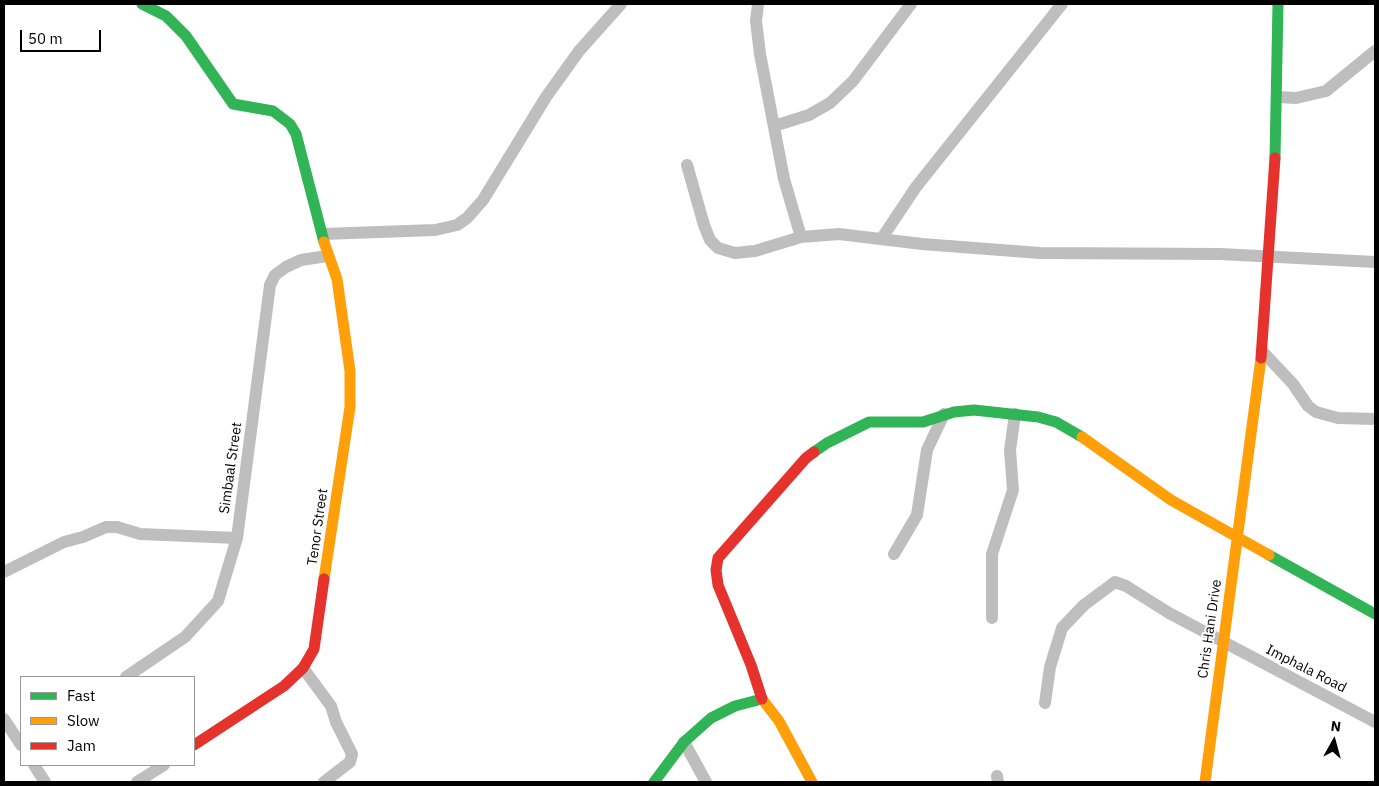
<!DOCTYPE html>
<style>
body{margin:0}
#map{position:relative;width:1379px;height:786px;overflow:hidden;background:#fff;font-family:"IBM Plex Sans",sans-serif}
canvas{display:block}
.frame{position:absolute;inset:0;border:5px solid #000;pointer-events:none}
.legend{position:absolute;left:20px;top:676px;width:175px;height:90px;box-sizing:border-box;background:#fff;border:1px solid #999;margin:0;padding:6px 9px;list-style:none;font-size:15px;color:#000}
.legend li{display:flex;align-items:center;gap:10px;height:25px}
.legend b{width:25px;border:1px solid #999}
.north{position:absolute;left:1309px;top:716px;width:50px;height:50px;-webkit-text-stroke:4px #fff;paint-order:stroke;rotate:7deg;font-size:14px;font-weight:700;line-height:20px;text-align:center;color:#000}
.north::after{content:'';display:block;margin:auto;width:18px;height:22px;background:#000;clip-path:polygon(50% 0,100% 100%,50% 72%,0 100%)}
.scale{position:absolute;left:20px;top:30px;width:81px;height:22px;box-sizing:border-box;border:2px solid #000;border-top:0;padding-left:6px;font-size:15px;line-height:18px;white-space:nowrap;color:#000;-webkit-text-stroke:4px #fff;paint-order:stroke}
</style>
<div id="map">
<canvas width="1379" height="786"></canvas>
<div class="frame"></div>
<ul class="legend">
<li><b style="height:6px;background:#30b455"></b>Fast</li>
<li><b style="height:6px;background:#ff9f0a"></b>Slow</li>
<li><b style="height:6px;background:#e5322d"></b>Jam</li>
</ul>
<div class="north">N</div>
<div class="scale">50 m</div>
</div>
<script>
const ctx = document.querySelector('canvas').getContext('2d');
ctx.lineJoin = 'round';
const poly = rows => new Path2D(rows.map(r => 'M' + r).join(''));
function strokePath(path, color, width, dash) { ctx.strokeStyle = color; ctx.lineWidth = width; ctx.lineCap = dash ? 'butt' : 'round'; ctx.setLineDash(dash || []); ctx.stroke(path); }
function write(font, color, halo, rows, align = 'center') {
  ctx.font = font + ' "IBM Plex Sans",sans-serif'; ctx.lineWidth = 4; ctx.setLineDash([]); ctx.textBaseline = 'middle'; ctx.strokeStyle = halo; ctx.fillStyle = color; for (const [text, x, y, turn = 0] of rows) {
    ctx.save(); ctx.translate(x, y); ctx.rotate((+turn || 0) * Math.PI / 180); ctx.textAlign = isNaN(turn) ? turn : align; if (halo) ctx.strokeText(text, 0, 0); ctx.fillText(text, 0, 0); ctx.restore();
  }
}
strokePath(poly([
 [758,4,756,21,760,54,784,179,801,237,839,234,922,244,1040,253,1220,254,1375,262],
 [1278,97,1296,98,1326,91,1375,51],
 [774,126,809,115,830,103,853,81,911,4],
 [687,165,704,225,710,240,718,248,735,253,755,251,801,237],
 [323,234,435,230,457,225,467,218,483,200,546,97,579,51,621,4],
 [882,238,916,187,1062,4],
 [1262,351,1293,384,1308,406,1316,412,1338,418,1375,419],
 [894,554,917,515,927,450,944,414],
 [4,572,64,542,83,537,106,527,117,527,140,534,237,538],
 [992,618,992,554,1013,490,1010,450,1015,414],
 [303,668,331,706,336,722,352,754,350,762,324,782],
 [126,677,185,637,218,601,237,538,270,285,275,275,286,267,301,260,327,256],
 [1045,703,1050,667,1062,628,1084,605,1115,582,1126,586,1169,613,1375,722],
 [4,719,21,745],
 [684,742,706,782],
 [34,765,45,782],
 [997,776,998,782],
 [137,782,164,765]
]), '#bebebe', 12);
strokePath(poly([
 [142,4,166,16,186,36,233,104,273,111,290,124,296,134,324,242],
 [1275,158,1278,4],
 [814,452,827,443,869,422,923,422,954,412,974,410,1038,417,1056,422,1082,437],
 [1269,555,1375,614],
 [654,782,684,742,711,718,735,706,762,699]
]), '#30b455', 11);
strokePath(poly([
 [324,242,337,279,350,371,350,407,324,579],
 [1082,437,1171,500,1269,555],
 [762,699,779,721,812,782],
 [1205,782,1261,358]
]), '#ff9f0a', 11);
strokePath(poly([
 [1261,358,1275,158],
 [762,699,751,665,718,585,716,570,718,558,806,458,814,452],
 [194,745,284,686,303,668,314,649,324,579]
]), '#e5322d', 11);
write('14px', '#000', '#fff', [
 ["Simbaal Street",231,468,-82],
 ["Tenor Street",318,527,-82],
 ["Chris Hani Drive",1210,629,-82],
 ["Imphala Road",1306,669,27]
]);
</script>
